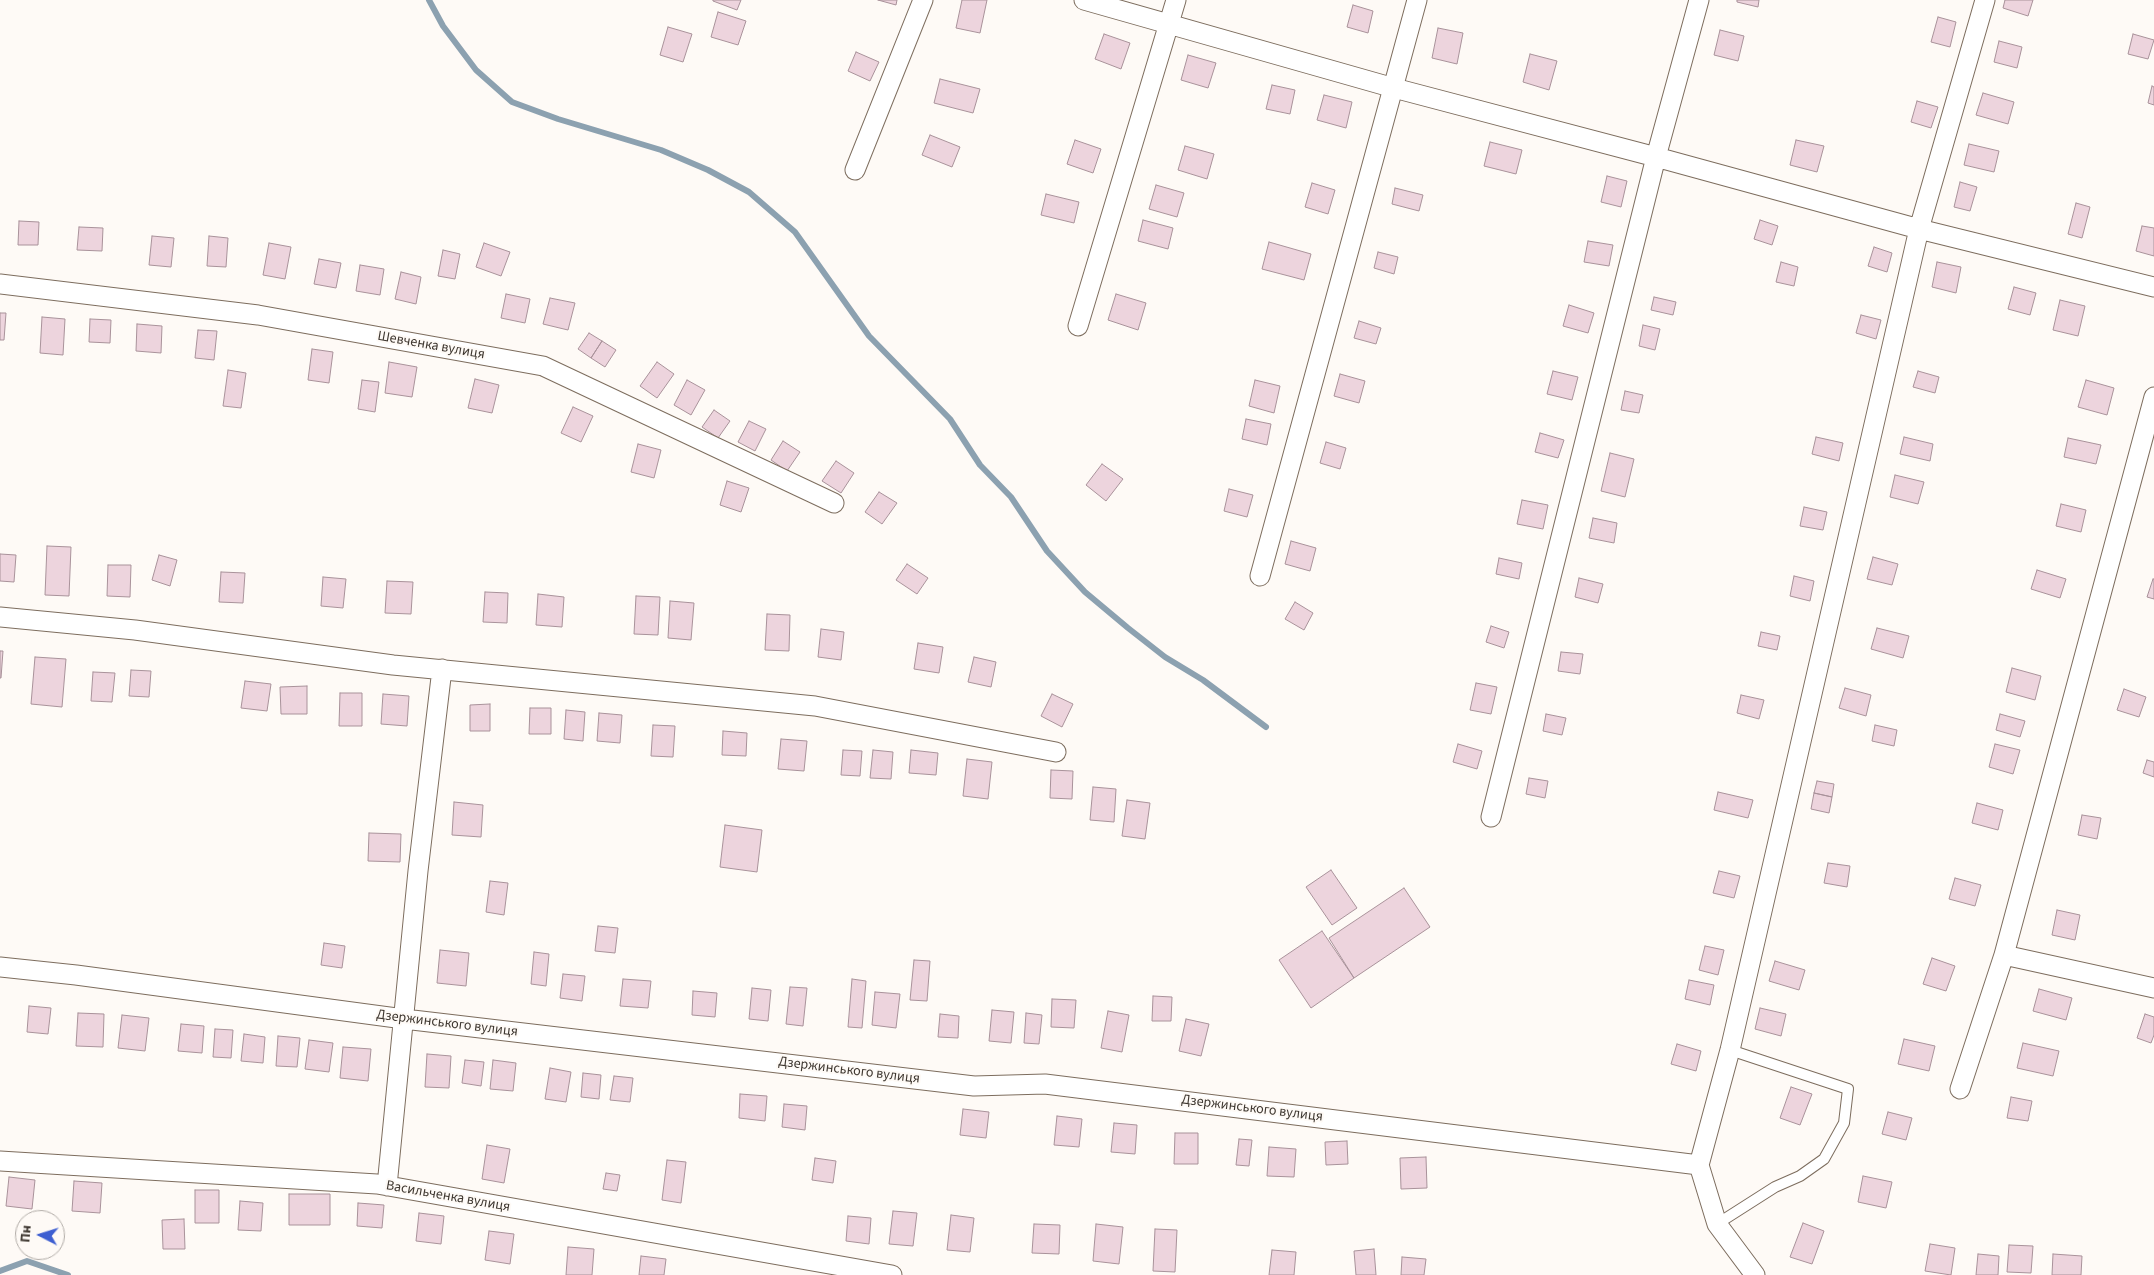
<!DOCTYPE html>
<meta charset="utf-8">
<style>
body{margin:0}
#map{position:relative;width:2154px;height:1275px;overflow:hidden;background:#fefaf6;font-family:"Source Sans 3",sans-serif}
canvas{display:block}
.north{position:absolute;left:15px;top:1210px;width:50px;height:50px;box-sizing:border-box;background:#fefaf6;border:1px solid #b1aca7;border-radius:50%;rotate:275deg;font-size:14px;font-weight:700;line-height:20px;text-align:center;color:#3e3730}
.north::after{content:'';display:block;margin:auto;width:18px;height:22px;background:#3e5fd1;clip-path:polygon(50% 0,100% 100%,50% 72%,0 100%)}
</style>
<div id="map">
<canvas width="2154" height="1275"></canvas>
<div class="north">Пн</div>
</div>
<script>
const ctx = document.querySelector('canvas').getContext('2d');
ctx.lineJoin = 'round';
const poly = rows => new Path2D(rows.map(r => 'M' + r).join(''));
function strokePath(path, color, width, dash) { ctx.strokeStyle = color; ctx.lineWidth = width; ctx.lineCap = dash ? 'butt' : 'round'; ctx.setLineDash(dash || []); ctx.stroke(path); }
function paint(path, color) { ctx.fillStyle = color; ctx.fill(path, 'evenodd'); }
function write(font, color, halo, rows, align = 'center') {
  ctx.font = font + ' "Source Sans 3",sans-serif'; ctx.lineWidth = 4; ctx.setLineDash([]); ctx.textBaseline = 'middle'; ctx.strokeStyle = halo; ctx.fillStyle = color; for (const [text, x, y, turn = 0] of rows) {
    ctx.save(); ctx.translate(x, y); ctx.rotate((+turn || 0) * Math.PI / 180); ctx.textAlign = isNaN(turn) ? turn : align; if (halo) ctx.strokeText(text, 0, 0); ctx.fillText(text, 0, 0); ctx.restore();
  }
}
strokePath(poly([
 [429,0,443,26,476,70,512,102,558,119,661,150,708,170,749,192,795,232,869,336,950,419,980,465,1011,497,1047,551,1085,592,1128,628,1165,657,1203,680,1266,727],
 [0,1271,27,1261,68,1275]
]), '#8ca1b0', 6);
const building = poly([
 [713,0,741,0,737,10,713,1,713,0],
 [878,0,897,0,896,5,878,0],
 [962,0,987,0,980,33,956,28,962,0],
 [1737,0,1759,0,1758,7,1737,2,1737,0],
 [2005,0,2033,0,2028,16,2003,8,2005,0],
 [1353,5,1373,11,1368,33,1347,27,1353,5],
 [718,12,746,21,738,45,711,37,718,12],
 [1938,17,1956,22,1950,47,1931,42,1938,17],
 [668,27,692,34,683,62,660,55,668,27],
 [1438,28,1463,33,1457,64,1432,58,1438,28],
 [1720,30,1744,36,1738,61,1714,55,1720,30],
 [1104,34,1130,43,1121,69,1095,59,1104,34],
 [2133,34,2154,40,2148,59,2128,54,2133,34],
 [1999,41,2022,47,2017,68,1994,62,1999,41],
 [856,52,879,62,870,81,848,71,856,52],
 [1530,54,1557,61,1549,90,1523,82,1530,54],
 [1188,55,1216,63,1208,88,1181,80,1188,55],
 [940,79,980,89,973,113,934,103,940,79],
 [1272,85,1295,90,1290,114,1266,109,1272,85],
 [2152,86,2154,87,2154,105,2148,103,2152,86],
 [1983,93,2014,102,2008,124,1976,115,1983,93],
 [1324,95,1352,102,1346,128,1317,120,1324,95],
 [1917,101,1938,107,1931,128,1911,122,1917,101],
 [930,135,960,147,952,167,922,155,930,135],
 [1075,140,1101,149,1093,173,1067,164,1075,140],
 [1796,140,1824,146,1817,172,1790,165,1796,140],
 [1490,142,1522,150,1516,174,1484,166,1490,142],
 [1969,144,1999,151,1994,172,1964,165,1969,144],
 [1185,146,1214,154,1207,179,1178,170,1185,146],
 [1607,176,1627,181,1621,207,1601,202,1607,176],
 [1960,182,1977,187,1970,211,1954,207,1960,182],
 [1312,183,1335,190,1328,214,1305,207,1312,183],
 [1156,185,1184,193,1177,217,1149,209,1156,185],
 [1395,188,1423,195,1419,211,1392,204,1395,188],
 [1046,194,1079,202,1074,223,1041,215,1046,194],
 [2076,203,2090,207,2082,238,2068,234,2076,203],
 [1143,220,1173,228,1168,249,1138,241,1143,220],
 [1760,220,1778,226,1772,245,1754,239,1760,220],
 [19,221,39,222,38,245,18,245,19,221],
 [2142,226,2154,228,2154,256,2136,251,2142,226],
 [79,227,103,228,102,251,77,250,79,227],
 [152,236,174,238,171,267,149,265,152,236],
 [209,236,228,238,226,267,207,266,209,236],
 [1588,241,1613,245,1609,266,1584,262,1588,241],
 [1269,242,1311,254,1304,280,1262,269,1269,242],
 [269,243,291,247,285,279,263,275,269,243],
 [484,243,510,252,501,276,476,267,484,243],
 [1874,247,1892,253,1887,272,1868,266,1874,247],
 [443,250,460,254,455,279,438,276,443,250],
 [1378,252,1398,257,1394,274,1374,268,1378,252],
 [319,259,341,263,336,288,314,284,319,259],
 [1781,262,1798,267,1794,286,1776,282,1781,262],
 [1937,262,1961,267,1956,293,1932,287,1937,262],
 [360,265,384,269,380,295,356,291,360,265],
 [401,272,421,277,416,304,395,299,401,272],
 [2014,287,2036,293,2030,315,2008,309,2014,287],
 [506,294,530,299,525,323,501,318,506,294],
 [1116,294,1146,303,1138,330,1108,320,1116,294],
 [1654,297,1676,302,1673,315,1651,310,1654,297],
 [550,298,575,303,568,330,543,324,550,298],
 [2060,300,2085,306,2078,336,2053,330,2060,300],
 [1569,305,1594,313,1588,333,1563,326,1569,305],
 [0,313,6,313,4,340,0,340,0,313],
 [1861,315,1881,320,1876,339,1856,333,1861,315],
 [42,317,65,319,63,355,40,353,42,317],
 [90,319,111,320,110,343,89,342,90,319],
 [1359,321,1381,328,1376,344,1354,338,1359,321],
 [137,324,162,326,161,353,136,351,137,324],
 [1643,325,1660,329,1655,350,1639,346,1643,325],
 [198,330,217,331,214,360,195,358,198,330],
 [589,333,602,341,591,358,578,349,589,333],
 [602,341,616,350,605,367,591,358,602,341],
 [312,349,333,352,329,383,308,380,312,349],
 [389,362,417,367,412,397,385,393,389,362],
 [657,362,674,374,657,398,640,386,657,362],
 [228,370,246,373,241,408,223,406,228,370],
 [1553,371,1578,377,1572,400,1547,394,1553,371],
 [1918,371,1939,377,1935,393,1913,387,1918,371],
 [1340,374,1365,381,1359,403,1334,396,1340,374],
 [475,379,499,385,492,413,468,408,475,379],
 [362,380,379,382,375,412,358,409,362,380],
 [687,380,705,390,691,415,674,405,687,380],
 [1255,380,1280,386,1274,413,1249,406,1255,380],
 [2086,380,2114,388,2107,415,2078,407,2086,380],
 [1625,391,1643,395,1639,413,1621,410,1625,391],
 [573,407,593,416,581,442,561,433,573,407],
 [714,410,730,421,718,438,702,427,714,410],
 [1246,419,1271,424,1267,445,1242,439,1246,419],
 [749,421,766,429,755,451,738,442,749,421],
 [1540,433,1564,440,1558,458,1535,452,1540,433],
 [1816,437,1843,443,1839,461,1812,454,1816,437],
 [1904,437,1933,444,1930,461,1900,454,1904,437],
 [2068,438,2101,445,2096,464,2064,457,2068,438],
 [783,441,800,452,787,471,771,460,783,441],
 [1326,442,1346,448,1340,469,1320,463,1326,442],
 [638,444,661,450,654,478,631,472,638,444],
 [1610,453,1634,459,1625,497,1601,491,1610,453],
 [836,461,854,473,841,493,822,481,836,461],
 [1102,464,1123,479,1106,501,1086,485,1102,464],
 [1895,475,1924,482,1918,504,1890,497,1895,475],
 [727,481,749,488,741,512,720,505,727,481],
 [1229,489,1253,495,1247,517,1224,511,1229,489],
 [879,492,897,503,882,524,865,512,879,492],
 [1522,500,1548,505,1543,529,1517,524,1522,500],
 [2061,504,2086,510,2081,532,2056,526,2061,504],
 [1804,507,1827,512,1823,530,1800,526,1804,507],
 [1593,518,1617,523,1614,543,1589,538,1593,518],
 [1291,541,1316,548,1310,571,1285,564,1291,541],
 [47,546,71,547,69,596,45,595,47,546],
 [0,554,16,555,14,582,0,581,0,554],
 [159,555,177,560,170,586,152,580,159,555],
 [1873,557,1898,564,1892,585,1867,579,1873,557],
 [1499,558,1522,563,1519,579,1496,574,1499,558],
 [907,564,928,578,917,594,896,580,907,564],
 [108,565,131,565,130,597,107,596,108,565],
 [2037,570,2066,579,2060,598,2031,589,2037,570],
 [221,572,245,573,243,603,219,602,221,572],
 [1794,576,1814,581,1810,601,1790,596,1794,576],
 [323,577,346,579,343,608,321,606,323,577],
 [1579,578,1603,584,1598,603,1575,597,1579,578],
 [2153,579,2154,579,2154,599,2147,597,2153,579],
 [387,581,413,582,411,614,385,613,387,581],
 [485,592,508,593,507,623,483,622,485,592],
 [538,594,564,597,562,627,536,625,538,594],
 [636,596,660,597,658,635,634,634,636,596],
 [670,601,694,603,691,640,668,638,670,601],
 [1295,602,1313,613,1304,630,1285,619,1295,602],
 [767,614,790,615,789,651,765,650,767,614],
 [1491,626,1509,632,1504,648,1486,642,1491,626],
 [1877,628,1909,636,1903,658,1871,649,1877,628],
 [821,629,844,632,841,660,818,657,821,629],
 [1761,632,1780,636,1777,650,1758,646,1761,632],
 [918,643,943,647,939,673,914,669,918,643],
 [0,651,3,651,1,678,0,678,0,651],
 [1561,652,1583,654,1580,674,1558,671,1561,652],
 [35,657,66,659,62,707,31,704,35,657],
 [974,657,996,662,991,687,968,682,974,657],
 [2012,668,2041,676,2035,700,2006,692,2012,668],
 [131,670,151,671,149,697,129,696,131,670],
 [93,672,115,673,112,702,91,701,93,672],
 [245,681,271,684,267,711,241,708,245,681],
 [1476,683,1497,687,1491,714,1470,710,1476,683],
 [307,686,307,714,281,714,280,687,307,686],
 [1845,688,1871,695,1866,716,1839,708,1845,688],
 [2124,689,2146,697,2139,717,2117,710,2124,689],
 [340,693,362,693,362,726,339,726,340,693],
 [383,694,409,696,407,726,381,724,383,694],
 [1052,694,1073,704,1062,727,1041,716,1052,694],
 [1741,695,1764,700,1759,719,1737,713,1741,695],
 [490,704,490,731,470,731,470,705,490,704],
 [530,708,551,708,551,734,529,734,530,708],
 [566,710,585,712,583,741,564,739,566,710],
 [599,713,622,715,620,743,597,741,599,713],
 [1546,714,1566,718,1562,735,1543,731,1546,714],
 [2000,714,2025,721,2020,737,1996,730,2000,714],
 [653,725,675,726,673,757,651,756,653,725],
 [1875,725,1897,730,1894,746,1872,741,1875,725],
 [723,731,747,733,746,756,722,755,723,731],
 [781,739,807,741,804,771,778,769,781,739],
 [1458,744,1482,751,1477,769,1453,762,1458,744],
 [1995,744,2020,750,2013,774,1989,767,1995,744],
 [843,750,862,751,860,776,841,775,843,750],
 [873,750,893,752,891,779,870,778,873,750],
 [911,750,938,753,936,775,909,773,911,750],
 [967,759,992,762,988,799,963,796,967,759],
 [2147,760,2154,762,2154,777,2143,773,2147,760],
 [1051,770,1073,771,1072,799,1050,798,1051,770],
 [1529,778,1548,781,1545,798,1526,794,1529,778],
 [1817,781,1834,784,1832,797,1814,793,1817,781],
 [1093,787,1116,789,1114,822,1090,820,1093,787],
 [1718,792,1753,800,1748,818,1714,810,1718,792],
 [1814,793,1832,797,1829,813,1811,809,1814,793],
 [1127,800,1150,803,1145,839,1122,836,1127,800],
 [454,802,483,805,481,837,452,835,454,802],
 [1977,803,2003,810,1998,830,1972,823,1977,803],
 [2082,815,2101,818,2097,839,2078,835,2082,815],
 [725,825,762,830,757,872,720,867,725,825],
 [369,833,401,834,400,862,368,861,369,833],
 [1828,863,1850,866,1847,887,1824,883,1828,863],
 [1331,870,1357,908,1332,925,1306,887,1331,870],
 [1719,871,1740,876,1734,898,1713,893,1719,871],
 [1955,878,1981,885,1975,906,1949,899,1955,878],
 [490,881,508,883,504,915,486,912,490,881],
 [1404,888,1430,927,1354,978,1329,938,1404,888],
 [2057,910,2080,915,2075,940,2052,935,2057,910],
 [598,926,618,928,615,953,595,951,598,926],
 [1322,931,1354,978,1311,1008,1279,960,1322,931],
 [324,943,345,946,342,968,321,965,324,943],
 [1705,946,1724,950,1718,975,1699,970,1705,946],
 [440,950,469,953,466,986,437,983,440,950],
 [534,952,549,954,546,986,531,984,534,952],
 [1932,958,1955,966,1946,991,1923,984,1932,958],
 [914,960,930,961,927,1001,910,1000,914,960],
 [1775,961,1805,970,1799,990,1769,981,1775,961],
 [563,974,585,976,582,1001,560,998,563,974],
 [623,979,651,981,648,1008,620,1006,623,979],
 [852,979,866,981,862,1028,848,1027,852,979],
 [1689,980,1714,985,1710,1005,1685,999,1689,980],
 [790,987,807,988,803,1026,786,1024,790,987],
 [752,988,771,990,768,1021,749,1019,752,988],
 [2039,989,2072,998,2066,1020,2033,1011,2039,989],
 [693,991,717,993,715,1017,692,1015,693,991],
 [875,992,900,994,896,1028,872,1025,875,992],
 [1153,996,1172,997,1171,1021,1152,1021,1153,996],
 [1052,999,1076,1000,1074,1028,1051,1027,1052,999],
 [29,1006,51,1008,48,1034,27,1032,29,1006],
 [1760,1008,1786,1014,1781,1036,1755,1029,1760,1008],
 [992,1010,1014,1012,1011,1043,989,1041,992,1010],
 [1108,1011,1129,1015,1122,1052,1101,1048,1108,1011],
 [78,1013,104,1014,103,1047,76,1046,78,1013],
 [1026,1013,1042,1015,1039,1044,1024,1043,1026,1013],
 [940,1014,959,1016,958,1038,938,1037,940,1014],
 [2145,1014,2154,1017,2154,1035,2151,1043,2137,1038,2145,1014],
 [122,1015,149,1018,145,1051,118,1048,122,1015],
 [1186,1019,1209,1024,1201,1056,1179,1051,1186,1019],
 [181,1024,204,1026,202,1053,178,1051,181,1024],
 [215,1029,233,1030,231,1058,213,1057,215,1029],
 [244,1034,265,1037,263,1063,241,1061,244,1034],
 [278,1036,300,1038,297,1067,276,1066,278,1036],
 [1904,1039,1935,1046,1929,1071,1898,1064,1904,1039],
 [309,1040,333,1043,329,1072,305,1069,309,1040],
 [2023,1043,2059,1051,2053,1076,2017,1068,2023,1043],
 [1677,1044,1701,1051,1696,1071,1671,1064,1677,1044],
 [343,1047,371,1049,368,1081,340,1078,343,1047],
 [427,1054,451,1056,449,1088,425,1087,427,1054],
 [465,1060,484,1062,481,1086,462,1083,465,1060],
 [493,1060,516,1063,513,1091,490,1089,493,1060],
 [550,1068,571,1072,566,1102,545,1099,550,1068],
 [583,1073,601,1075,599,1099,581,1097,583,1073],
 [614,1076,633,1078,630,1102,610,1100,614,1076],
 [1791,1087,1812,1094,1800,1125,1780,1118,1791,1087],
 [740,1094,767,1096,765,1121,739,1118,740,1094],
 [2011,1097,2032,1101,2028,1121,2007,1118,2011,1097],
 [784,1104,807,1106,805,1130,782,1127,784,1104],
 [963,1109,989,1112,986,1138,960,1135,963,1109],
 [1888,1112,1912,1118,1906,1140,1882,1134,1888,1112],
 [1057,1116,1082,1119,1079,1147,1054,1145,1057,1116],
 [1114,1123,1137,1125,1135,1154,1111,1152,1114,1123],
 [1175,1133,1198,1133,1198,1164,1174,1164,1175,1133],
 [1239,1139,1252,1140,1249,1166,1236,1165,1239,1139],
 [1347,1141,1348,1164,1326,1165,1325,1142,1347,1141],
 [487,1145,510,1149,504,1183,482,1179,487,1145],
 [1269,1147,1296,1149,1294,1177,1267,1176,1269,1147],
 [1426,1157,1427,1188,1401,1189,1400,1158,1426,1157],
 [815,1158,836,1161,833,1183,812,1180,815,1158],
 [667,1160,686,1162,681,1203,662,1200,667,1160],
 [606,1173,620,1175,617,1191,603,1189,606,1173],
 [1863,1176,1892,1182,1886,1208,1858,1202,1863,1176],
 [9,1177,35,1180,32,1209,6,1206,9,1177],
 [74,1181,102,1183,100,1213,72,1211,74,1181],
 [195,1190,219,1190,219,1223,195,1223,195,1190],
 [289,1194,330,1194,330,1225,289,1225,289,1194],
 [240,1201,263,1203,261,1231,238,1230,240,1201],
 [358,1203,384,1205,382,1228,357,1226,358,1203],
 [893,1211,917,1213,913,1246,889,1244,893,1211],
 [419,1213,444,1216,441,1244,416,1241,419,1213],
 [951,1215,974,1218,970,1252,947,1250,951,1215],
 [848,1216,871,1218,869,1244,846,1241,848,1216],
 [184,1219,185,1249,163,1249,162,1220,184,1219],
 [1803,1223,1824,1231,1812,1264,1790,1257,1803,1223],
 [1034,1224,1060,1225,1059,1254,1032,1253,1034,1224],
 [1096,1224,1123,1227,1119,1264,1093,1261,1096,1224],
 [1155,1229,1177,1230,1175,1272,1153,1271,1155,1229],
 [489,1231,514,1234,510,1264,485,1260,489,1231],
 [1930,1244,1955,1248,1951,1275,1925,1271,1930,1244],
 [2009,1245,2033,1246,2031,1273,2007,1272,2009,1245],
 [568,1247,594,1249,592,1275,566,1275,568,1247],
 [1374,1249,1376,1275,1356,1275,1354,1251,1374,1249],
 [1272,1250,1296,1252,1294,1275,1269,1275,1272,1250],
 [1978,1254,1999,1256,1998,1275,1976,1275,1978,1254],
 [2053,1254,2082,1256,2081,1275,2052,1275,2053,1254],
 [641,1256,666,1259,664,1275,639,1275,641,1256],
 [1402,1257,1426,1259,1424,1275,1401,1275,1402,1257]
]);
paint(building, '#edd4dd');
strokePath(building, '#a9929a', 1);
const service = poly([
 [1717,1224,1775,1187,1800,1176,1824,1159,1844,1123,1848,1089,1730,1050]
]);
const minor = poly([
 [1084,0,1394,88,1656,157,1919,229,2154,287],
 [855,170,923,0],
 [0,284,258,315,543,366,834,503],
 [1078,326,1176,0],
 [1260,576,1417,0],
 [0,617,135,630,393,665,815,706,1056,752],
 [1491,817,1656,157,1699,0],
 [2004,955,2154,988],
 [0,967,76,975,404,1019,974,1086,1045,1084,1699,1165],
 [1960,1089,2004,955,2154,397],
 [0,1161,377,1184,892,1275],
 [387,1186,418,871,442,669],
 [1755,1275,1717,1224,1699,1165,1730,1050,1919,229,1985,0]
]);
strokePath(service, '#7d6d5e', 12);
strokePath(minor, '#7d6d5e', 21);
strokePath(service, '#fff', 10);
strokePath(minor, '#fff', 19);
write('14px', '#3e3730', '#fefaf6', [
 ["Шевченка вулиця",431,346,10],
 ["Дзержинського вулиця",447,1024,7],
 ["Дзержинського вулиця",849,1071,7],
 ["Дзержинського вулиця",1252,1109,7],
 ["Васильченка вулиця",448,1197,10]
]);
</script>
